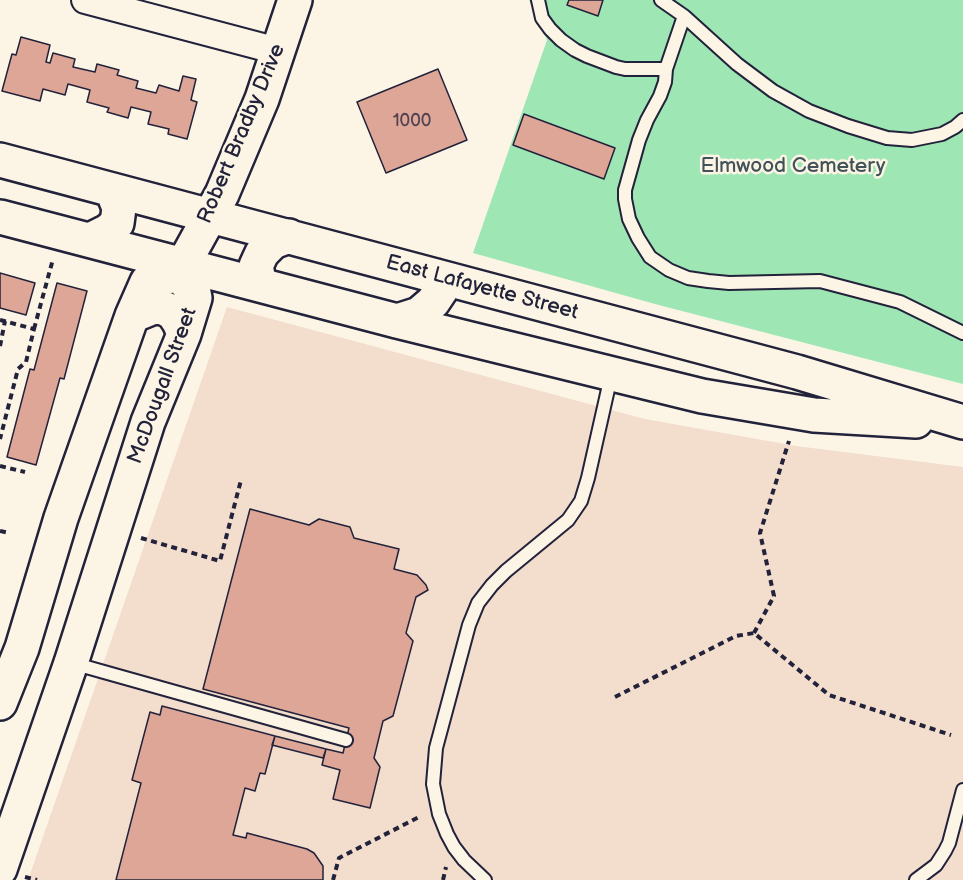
<!DOCTYPE html>
<style>
body{margin:0}
canvas{display:block;background:#fcf5e5}
</style>
<canvas width="963" height="880"></canvas>
<script>
const ctx = document.querySelector('canvas').getContext('2d');
ctx.lineJoin = 'round';
function paint(path, color) { ctx.fillStyle = color; ctx.fill(path, 'evenodd'); }
const poly = rows => new Path2D(rows.map(r => 'M' + r).join(''));
function strokePath(path, color, width, dash) { ctx.strokeStyle = color; ctx.lineWidth = width; ctx.lineCap = dash ? 'butt' : 'round'; ctx.setLineDash(dash || []); ctx.stroke(path); }
function write(font, color, halo, rows, align = 'center') {
  ctx.font = font + ' "Balsamiq Sans",sans-serif'; ctx.lineWidth = 5; ctx.setLineDash([]); ctx.textBaseline = 'middle'; ctx.strokeStyle = halo; ctx.fillStyle = color; for (const [text, x, y, turn = 0] of rows) {
    ctx.save(); ctx.translate(x, y); ctx.rotate((+turn || 0) * Math.PI / 180); ctx.textAlign = isNaN(turn) ? turn : align; if (halo) ctx.strokeText(text, 0, 0); ctx.fillText(text, 0, 0); ctx.restore();
  }
}
paint(poly([
 [227,307,645,419,796,446,963,467,963,880,28,880]
]), '#f3ddcd');
paint(poly([
 [529,0,963,0,963,384,655,304,473,253,547,40]
]), '#9ee6b4');
const building = poly([
 [569,0,603,0,598,16,567,5,569,0],
 [21,37,50,45,46,62,50,63,53,53,75,59,73,67,95,72,97,64,119,70,117,75,138,81,136,88,156,93,159,85,179,91,183,76,196,79,191,100,197,102,187,139,168,134,169,129,148,124,151,112,131,107,128,118,107,112,109,108,87,102,90,90,68,84,65,95,43,89,40,101,2,91,12,54,16,55,21,37],
 [438,69,467,140,386,173,357,102,438,69],
 [524,114,615,148,604,179,513,145,524,114],
 [0,273,35,283,26,315,0,308,0,273],
 [57,283,87,291,64,379,60,378,36,465,7,457,30,369,34,370,57,283],
 [250,509,309,525,319,519,350,527,354,538,399,549,394,569,417,575,426,585,428,590,416,597,406,633,413,641,393,716,383,721,374,758,380,767,370,808,333,799,340,770,322,765,326,749,343,753,349,728,203,689,250,509],
 [162,706,275,736,265,774,260,773,255,791,245,788,233,835,246,838,247,833,307,849,314,853,323,866,323,880,116,880,141,783,132,780,150,712,160,715,162,706],
 [275,736,326,749,323,758,272,745,275,736]
]);
paint(building, '#dea696');
strokePath(building, '#22223b', 1.5);
const lane = poly([
 [538,0,542,18,550,29,561,40,575,50,587,56,616,67,625,69,666,69],
 [661,0,684,16,737,64,773,91,809,111,848,126,887,138,912,140,942,134,955,127,963,120],
 [684,16,666,69,665,82,660,96,647,120,639,140,625,190,625,199,629,219,638,238,650,257,669,270,688,278,708,281,729,283,820,281,900,302,963,333],
 [72,663,346,740],
 [485,880,464,860,454,847,447,834,439,814,433,784,436,748,469,625,478,603,492,585,506,571,568,520,581,501,588,478,611,376],
 [916,880,936,865,945,851,949,843,963,790]
]);
const street = poly([
 [85,0,278,51]
]);
const secondary = poly([
 [0,160,797,372,963,422],
 [0,217,397,321,702,396,814,415,916,421],
 [90,240,108,231,117,223,119,208,112,190],
 [183,265,222,194,262,99,295,0],
 [260,285,256,266,262,253,273,242,289,236],
 [132,316,154,307,164,308,173,313,179,322,184,334],
 [397,321,419,314,433,302,441,290,436,276],
 [0,703,22,648,61,518,132,316,147,282,152,279,168,277,183,265,182,277,194,293,195,298,184,334,148,422,71,663,0,869]
]);
strokePath(lane, '#22223b', 16);
strokePath(street, '#22223b', 30);
strokePath(secondary, '#22223b', 38);
strokePath(poly([
 [0,320,34,329,26,362,18,369,0,439],
 [34,329,53,259],
 [0,346,5,321],
 [0,466,25,472],
 [0,531,9,533],
 [141,538,220,561,241,480],
 [754,633,774,596,760,533,789,441],
 [615,697,736,636,754,633,829,695,951,735],
 [25,877,37,880],
 [333,880,339,858,421,816],
 [443,880,446,867]
]), '#22223b', 4, [6, 4.5]);
strokePath(lane, '#fcf5e5', 12);
strokePath(street, '#fcf5e5', 26);
strokePath(secondary, '#fcf5e5', 33);
write('18px', '#514352', null, [
 ["1000",412,121]
]);
write('21px', '#22223b', '#fcf5e5', [
 ["Robert Bradby Drive",242,134,-67],
 ["East Lafayette Street",482,288,15],
 ["McDougall Street",163,386,-70]
]);
write('21px', '#415359', '#fcf5e5', [
 ["Elmwood Cemetery",793,167]
]);
</script>
